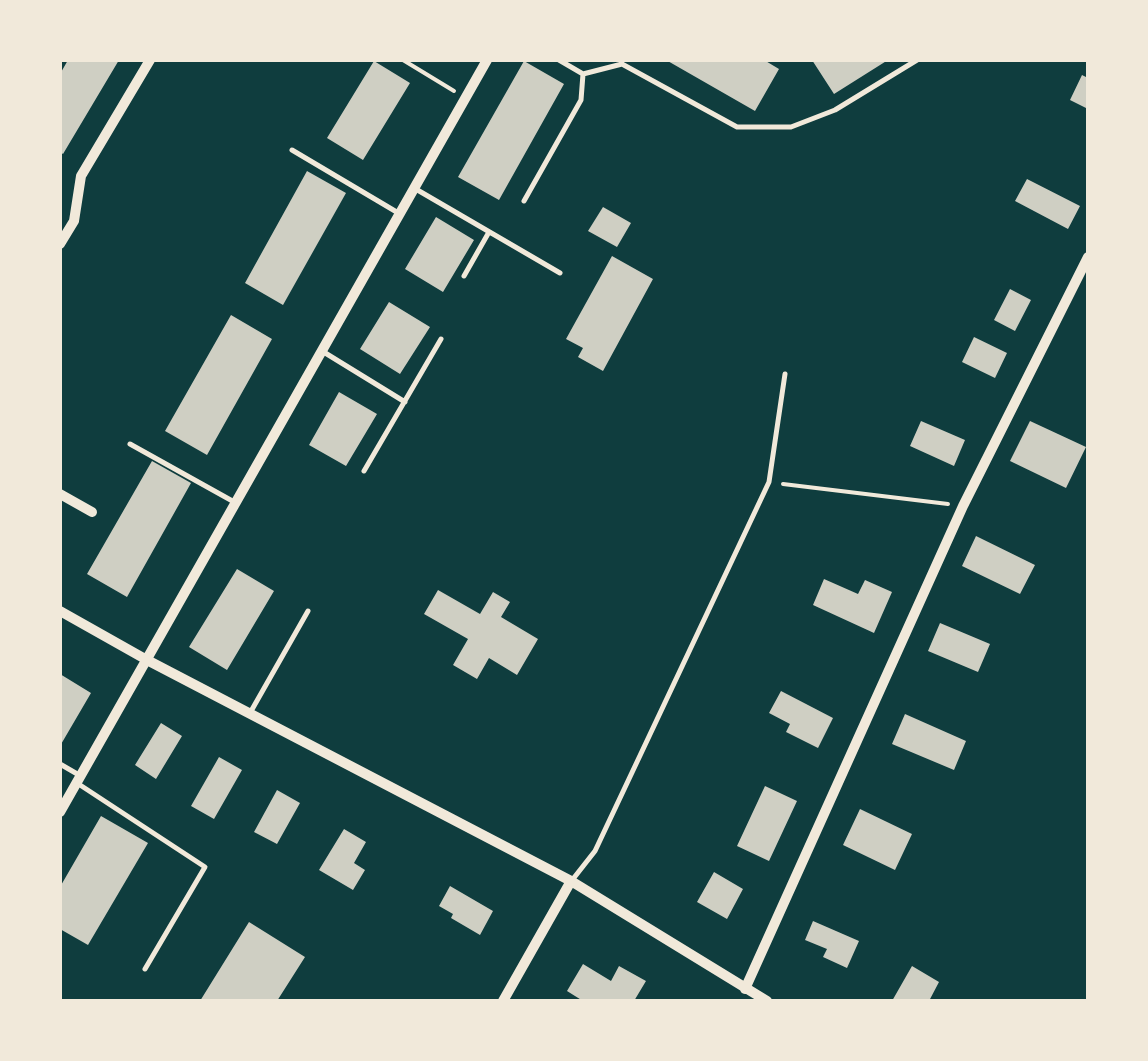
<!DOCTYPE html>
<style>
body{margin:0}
#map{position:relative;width:1148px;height:1061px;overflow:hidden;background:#0f3d3e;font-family:Raleway,sans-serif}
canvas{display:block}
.frame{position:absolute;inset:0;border:62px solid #f1e9da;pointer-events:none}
</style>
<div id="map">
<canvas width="1148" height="1061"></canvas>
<div class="frame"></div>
</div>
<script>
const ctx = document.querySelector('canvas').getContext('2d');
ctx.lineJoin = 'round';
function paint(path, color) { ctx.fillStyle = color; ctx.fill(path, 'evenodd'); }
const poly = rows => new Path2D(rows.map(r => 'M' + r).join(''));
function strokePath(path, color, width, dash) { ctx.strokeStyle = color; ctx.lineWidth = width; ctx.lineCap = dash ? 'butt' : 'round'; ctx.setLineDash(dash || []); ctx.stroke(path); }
paint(poly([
 [68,60,119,60,63,154,60,152,60,74],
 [666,60,764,60,779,69,755,111],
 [812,60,888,60,834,94],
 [374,61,410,83,363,160,327,138],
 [524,61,564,84,499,200,458,177],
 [1082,75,1088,78,1088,109,1070,100],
 [307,171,346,193,283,305,245,283],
 [1027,179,1080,206,1068,229,1015,201],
 [603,207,631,223,617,247,588,231],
 [436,217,474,240,443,292,405,269],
 [612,256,653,279,603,371,578,357,583,348,566,339],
 [1010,289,1031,300,1015,331,994,320],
 [389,302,430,327,400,374,360,349],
 [231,315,272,339,207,455,165,431],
 [974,337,1007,353,995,378,962,362],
 [339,392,377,414,346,466,309,445],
 [921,421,965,440,954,466,910,446],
 [1030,421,1086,447,1066,488,1010,461],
 [152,461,191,483,127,597,87,574],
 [976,536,1035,565,1020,594,962,566],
 [237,569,274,591,227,670,189,647],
 [824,579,858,594,865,580,892,592,874,633,813,605],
 [438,590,480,614,493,592,510,602,501,617,538,639,517,675,489,658,477,679,453,665,468,639,424,614],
 [940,623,990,644,978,672,928,651],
 [60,674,91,693,60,746],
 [781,691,833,718,818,748,786,732,790,724,769,713],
 [905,714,966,741,954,770,892,744],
 [161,723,182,736,156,779,135,765],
 [219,757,242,770,214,819,191,806],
 [765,786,797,801,769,861,737,846],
 [277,790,300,803,277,844,254,832],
 [860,809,912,834,895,870,843,845],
 [101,816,148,843,88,945,60,929,60,887],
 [344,829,366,842,354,863,365,870,353,890,319,870],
 [714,872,743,889,727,919,697,902],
 [450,886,493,911,480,935,451,918,453,914,439,906],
 [813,921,859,941,847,968,823,957,827,949,805,940],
 [249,922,305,957,277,1001,200,1001],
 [583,964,611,981,619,966,646,981,634,1001,583,1001,567,991],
 [912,966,939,982,929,1001,892,1001]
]), '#cfcfc3');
strokePath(poly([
 [403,60,454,91],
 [783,484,948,504]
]), '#f1e9da', 4);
strokePath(poly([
 [559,60,583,74,622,64,737,127,791,127,835,110,917,60],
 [292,150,400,214],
 [414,188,560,273],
 [524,201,581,100,583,74],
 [464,276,489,232],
 [322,351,405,402],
 [130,444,236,503],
 [364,471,441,339],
 [250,713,308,611],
 [60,764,79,775],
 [77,783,205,867,145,969],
 [573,879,595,851,769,482,785,374]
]), '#f1e9da', 5);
strokePath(poly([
 [60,244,74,221,81,176,150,60],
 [60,494,92,512],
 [60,611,147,660,571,881,767,1001],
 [60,812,487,60],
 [745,989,963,506,1088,257],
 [503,1001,571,881]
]), '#f1e9da', 10);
</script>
